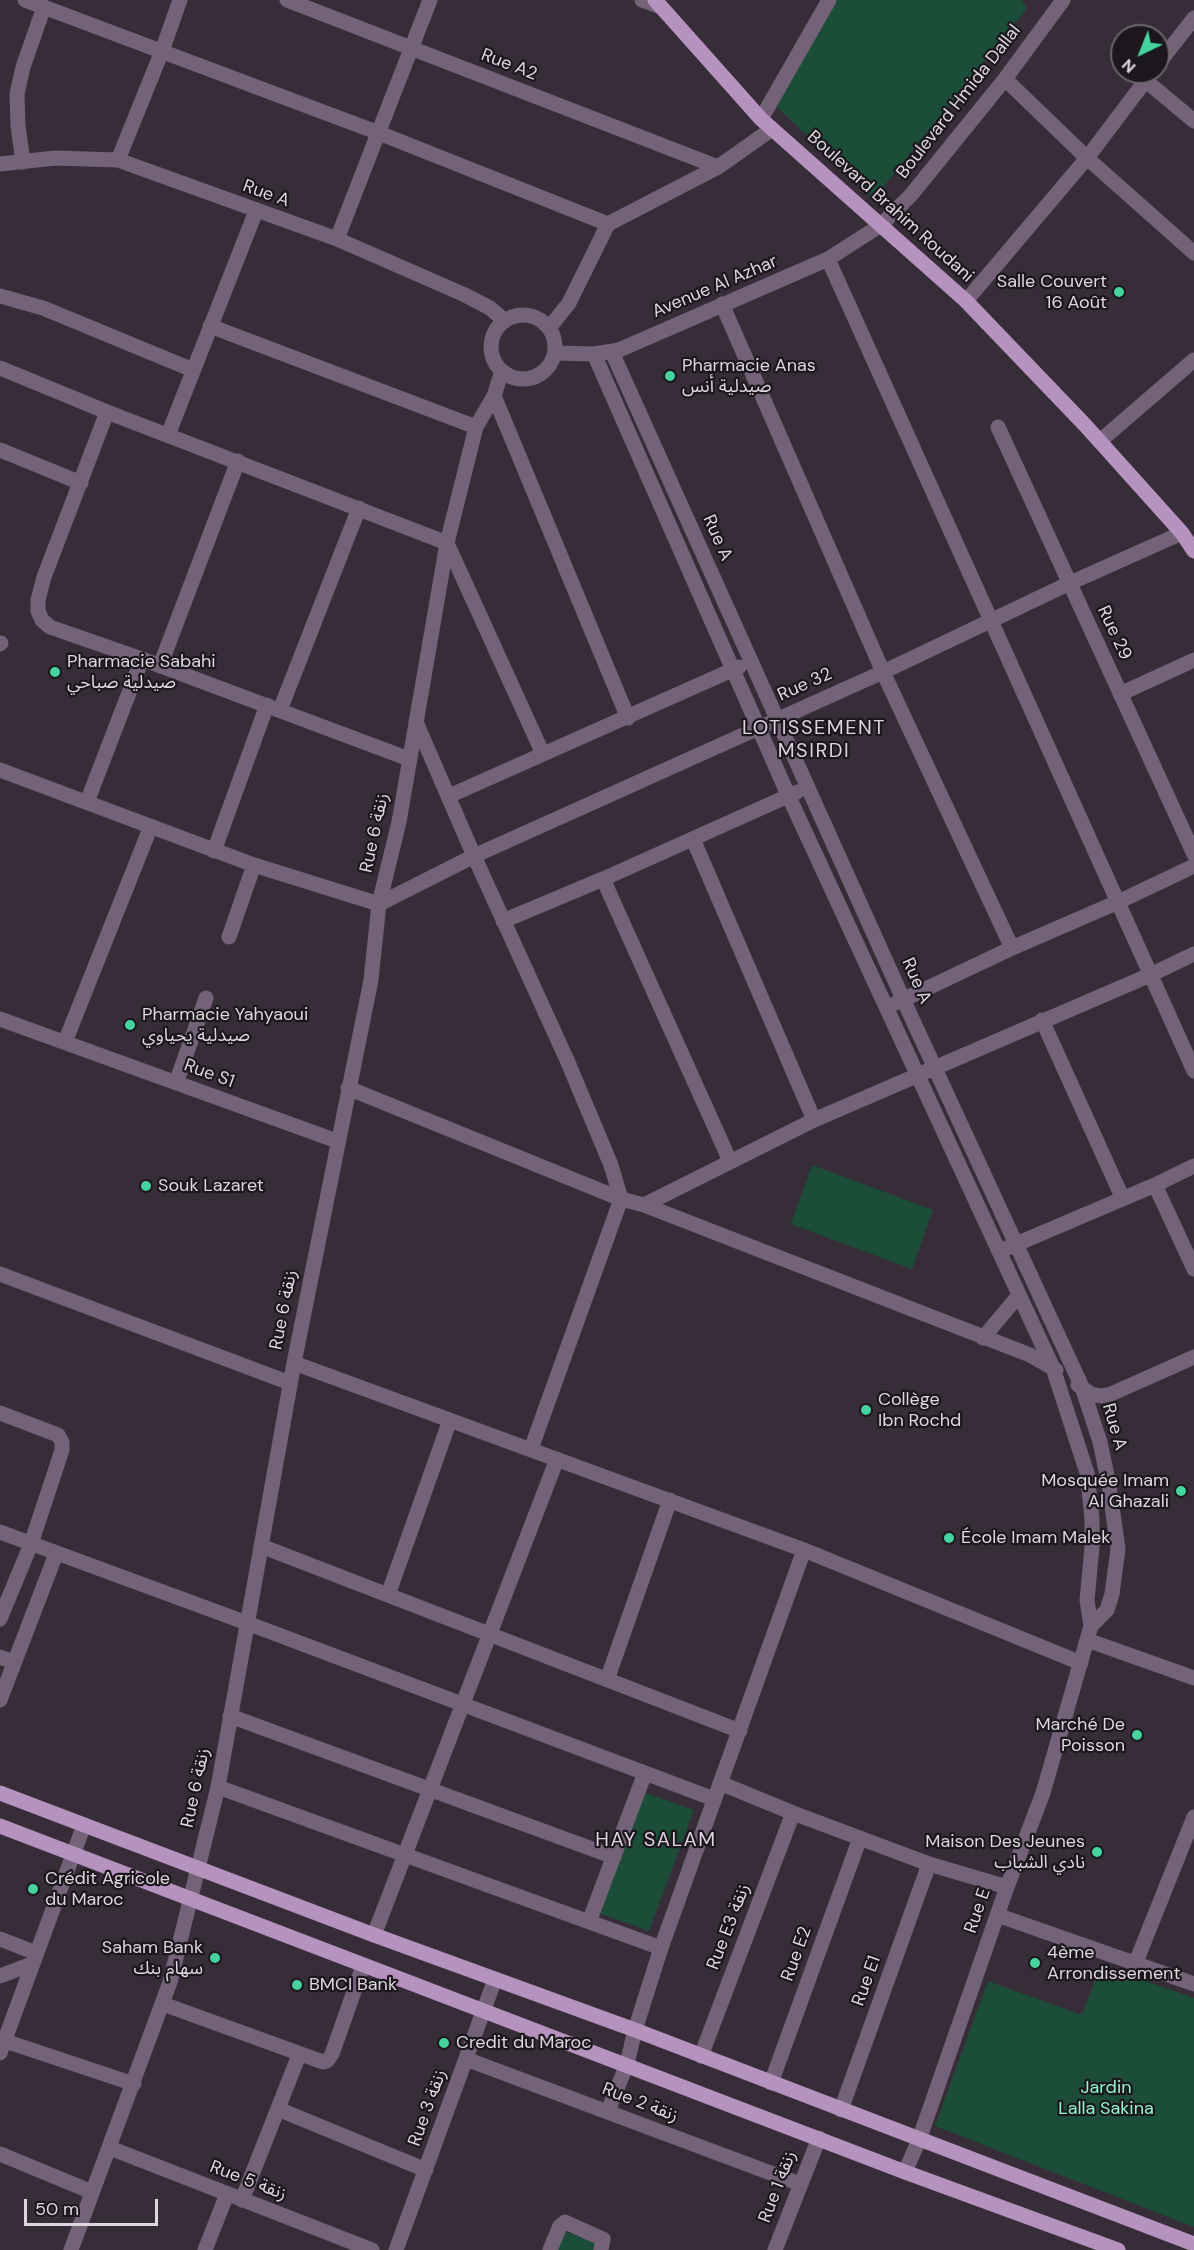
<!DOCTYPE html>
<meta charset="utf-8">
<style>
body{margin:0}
#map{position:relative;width:1194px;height:2250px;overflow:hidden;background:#372d39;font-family:"DM Sans",sans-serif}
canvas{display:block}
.north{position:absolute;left:1110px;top:24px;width:60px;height:60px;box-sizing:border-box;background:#1c171d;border:2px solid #69646a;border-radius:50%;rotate:223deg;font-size:16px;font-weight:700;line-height:24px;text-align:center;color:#ddd7de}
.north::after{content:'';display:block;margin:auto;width:21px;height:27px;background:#45d49f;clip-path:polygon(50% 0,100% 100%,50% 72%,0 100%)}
.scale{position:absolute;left:24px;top:2199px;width:134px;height:27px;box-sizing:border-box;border:3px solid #ddd7de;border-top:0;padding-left:8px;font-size:18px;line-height:21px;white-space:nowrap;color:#ddd7de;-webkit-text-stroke:4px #1c171d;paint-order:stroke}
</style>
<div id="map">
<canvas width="1194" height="2250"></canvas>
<div class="north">N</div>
<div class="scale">50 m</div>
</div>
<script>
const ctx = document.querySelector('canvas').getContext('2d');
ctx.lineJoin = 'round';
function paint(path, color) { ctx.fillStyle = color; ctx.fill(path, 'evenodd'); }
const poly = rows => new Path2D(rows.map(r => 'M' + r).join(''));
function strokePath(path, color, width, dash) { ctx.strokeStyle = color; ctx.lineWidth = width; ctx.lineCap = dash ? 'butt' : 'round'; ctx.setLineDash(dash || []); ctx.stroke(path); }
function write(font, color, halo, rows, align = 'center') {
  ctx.font = font + ' "DM Sans","Noto Sans Arabic",sans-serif'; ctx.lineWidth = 4.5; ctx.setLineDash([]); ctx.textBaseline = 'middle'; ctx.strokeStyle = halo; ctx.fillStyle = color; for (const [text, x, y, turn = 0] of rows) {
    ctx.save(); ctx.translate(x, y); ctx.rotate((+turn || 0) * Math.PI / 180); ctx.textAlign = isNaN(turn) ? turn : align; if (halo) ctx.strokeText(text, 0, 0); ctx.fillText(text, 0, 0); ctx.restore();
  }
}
paint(poly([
 [836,0,1021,0,1027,8,873,200,774,104],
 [812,1165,933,1210,912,1269,791,1224],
 [643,1792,694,1810,649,1931,599,1913],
 [1101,1965,1194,1998,1194,2227,935,2126,988,1981,1082,2015],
 [560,2230,595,2242,593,2250,553,2250]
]), '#1b4d39');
strokePath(poly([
 [25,0,379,133,608,224],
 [287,0,718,167],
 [642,0,661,7],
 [1158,64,1194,18],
 [1005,79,1087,158,1194,253],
 [1145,80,1194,121],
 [761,119,829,0],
 [118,160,162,51,180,0],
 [23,162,18,126,17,94,23,67,44,7],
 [0,164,55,158,118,160,337,239,465,295,490,308,505,321],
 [337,239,430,0],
 [828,259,1194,1071],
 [0,296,43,308,193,370],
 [966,301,1087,158,1152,72],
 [722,304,883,672,1012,948],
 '491 347a32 32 0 1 1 64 0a32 32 0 1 1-64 0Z',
 [210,326,476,427],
 [549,328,569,303,608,224,718,167,772,129],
 [612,352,903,999,1082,1387,1100,1442,1109,1485,1118,1549,1112,1594,1107,1610,1091,1626],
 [555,353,594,354,619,350,828,259,881,225,911,195,1005,79,1063,0],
 [594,354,789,797,1053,1368,1087,1473,1092,1518,1092,1547,1087,1600,1091,1626,1043,1793,1007,1887,919,2140,905,2172],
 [0,368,107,412],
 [494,396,628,718],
 [998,427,1194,854],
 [168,435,256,211],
 [1100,441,1194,360],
 [0,450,81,483],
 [0,644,1,643],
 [160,666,238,461],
 [1120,694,1194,660],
 [280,710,359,508],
 [416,722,474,856,567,1060,611,1165,621,1199,531,1449],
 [409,759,142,659,50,627,42,620,38,611,38,600,44,577,107,412,447,543,543,754],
 [0,770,254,865,379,904,474,856,883,672,1070,583,1182,533],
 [449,796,739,667],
 [87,802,142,659],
 [693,839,814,1120],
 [214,851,267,705],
 [603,879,730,1161],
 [503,921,603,879,797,792],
 [229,937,254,865],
 [896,1003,1012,948,1118,902,1194,866],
 [0,1019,337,1141],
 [1042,1020,1123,1199],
 [65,1042,151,826],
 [176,1083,206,998],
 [348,1088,621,1199,644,1205,1030,1355,1056,1370],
 [1155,1185,1194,1269],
 [644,1205,814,1120,1150,975,1194,954],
 [1007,1248,1155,1185,1194,1166],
 [0,1274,290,1383],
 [983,1338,1019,1295],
 [294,1363,804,1550,1081,1663],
 [1078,1385,1091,1394,1101,1396,1111,1394,1194,1357],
 [0,1413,58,1435,62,1442,62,1450,31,1544,0,1619],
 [0,1532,247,1623,714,1799],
 [261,1546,740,1731],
 [388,1595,450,1420],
 [1087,1640,1194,1678],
 [0,1657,14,1662],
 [607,1680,670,1500],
 [0,1700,56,1554],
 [230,1716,614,1857],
 [720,1783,793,1813,929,1864,1007,1887],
 [218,1787,661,1948],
 [997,1915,1194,1984],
 [589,1922,645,1773],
 [374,1935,557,1459],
 [0,1939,36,1953],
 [1136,1962,1194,1817],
 [0,1976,32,1964],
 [163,2004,323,2062,327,2061,332,2054,363,1966],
 [5,2041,134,2084],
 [0,2053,84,1825],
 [701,2056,793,1813],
 [466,2059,800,2184],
 [771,2083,860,1838],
 [278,2109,426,2170],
 [841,2110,929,1864],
 [608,2111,627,2064,635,2030,661,1948,804,1550],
 [110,2148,372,2250],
 [0,2154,92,2192],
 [242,2200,299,2055],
 [71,2250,170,1982,218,1787,294,1363,371,980,379,904,399,822,447,543,476,427,494,396,502,371],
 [205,2250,227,2194],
 [396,2250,495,1979],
 [550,2250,560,2226,565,2222,603,2239,601,2250],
 [775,2250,819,2138]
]), '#746378', 15);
strokePath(poly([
 [655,0,761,119,966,301,1085,425,1182,533,1194,551],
 [0,1793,374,1935,635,2030,1194,2244],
 [0,1826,905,2172,1118,2250]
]), '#b692be', 15);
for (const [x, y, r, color] of [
 [1119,292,6,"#45d49f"],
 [670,376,6,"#45d49f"],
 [55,672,6,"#45d49f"],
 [130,1025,6,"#45d49f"],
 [146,1186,6,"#45d49f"],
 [866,1410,6,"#45d49f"],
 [1181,1491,6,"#45d49f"],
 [949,1538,6,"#45d49f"],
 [1137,1735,6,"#45d49f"],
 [1097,1852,6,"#45d49f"],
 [33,1889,6,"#45d49f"],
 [215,1958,6,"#45d49f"],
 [1035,1963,6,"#45d49f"],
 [297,1985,6,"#45d49f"],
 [444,2043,6,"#45d49f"]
]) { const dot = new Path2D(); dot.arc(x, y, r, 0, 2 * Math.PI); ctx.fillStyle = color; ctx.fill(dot); strokePath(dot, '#1c171d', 2); }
write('18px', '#ddd7de', '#1c171d', [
 ["Rue A2",509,65,21],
 ["Boulevard Hmida Dallal",959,102,-52],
 ["Rue A",266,194,20],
 ["Boulevard Brahim Roudani",890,207,42],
 ["Avenue Al Azhar",715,287,-23],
 ["Rue A",717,538,66],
 ["Rue 29",1114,633,65],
 ["Rue 32",805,685,-24],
 ["Rue 6 زنقة",375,833,-78],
 ["Rue A",916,981,66],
 ["Rue S1",209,1074,20],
 ["Rue 6 زنقة",284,1310,-79],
 ["Rue A",1114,1427,74],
 ["Rue 6 زنقة",196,1788,-78],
 ["Rue E",978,1911,-71],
 ["Rue E3 زنقة",729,1927,-69],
 ["Rue E2",797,1954,-70],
 ["Rue E1",867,1981,-70],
 ["Rue 2 زنقة",640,2103,21],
 ["Rue 3 زنقة",428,2108,-70],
 ["Rue 5 زنقة",248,2181,21],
 ["Rue 1 زنقة",778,2187,-69]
]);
write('18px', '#ddd7de', '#1c171d', [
 ["Salle Couvert",1107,282,"right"],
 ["16 Août",1107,303,"right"],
 ["Pharmacie Anas",682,366],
 ["صيدلية أنس",682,387],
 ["Pharmacie Sabahi",67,662],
 ["صيدلية صباحي",67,683],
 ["Pharmacie Yahyaoui",142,1015],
 ["صيدلية يحياوي",142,1036],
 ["Souk Lazaret",158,1186],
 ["Collège",878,1400],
 ["Ibn Rochd",878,1421],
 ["Mosquée Imam",1169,1481,"right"],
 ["Al Ghazali",1169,1502,"right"],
 ["École Imam Malek",961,1538],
 ["Marché De",1125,1725,"right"],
 ["Poisson",1125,1746,"right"],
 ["Maison Des Jeunes",1085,1842,"right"],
 ["نادي الشباب",1085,1863,"right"],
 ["Crédit Agricole",45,1879],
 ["du Maroc",45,1900],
 ["Saham Bank",203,1948,"right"],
 ["سهام بنك",203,1969,"right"],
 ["4ème",1047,1953],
 ["Arrondissement",1047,1974],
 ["BMCI Bank",309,1985],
 ["Credit du Maroc",456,2043]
], 'left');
write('18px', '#90f7ca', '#1c171d', [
 ["Jardin",1106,2088],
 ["Lalla Sakina",1106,2109]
]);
ctx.letterSpacing = '1.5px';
write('20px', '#dfd2e1', '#1c171d', [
 ["LOTISSEMENT",814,729],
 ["MSIRDI",814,752],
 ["HAY SALAM",656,1841]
]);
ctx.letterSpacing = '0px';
</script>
